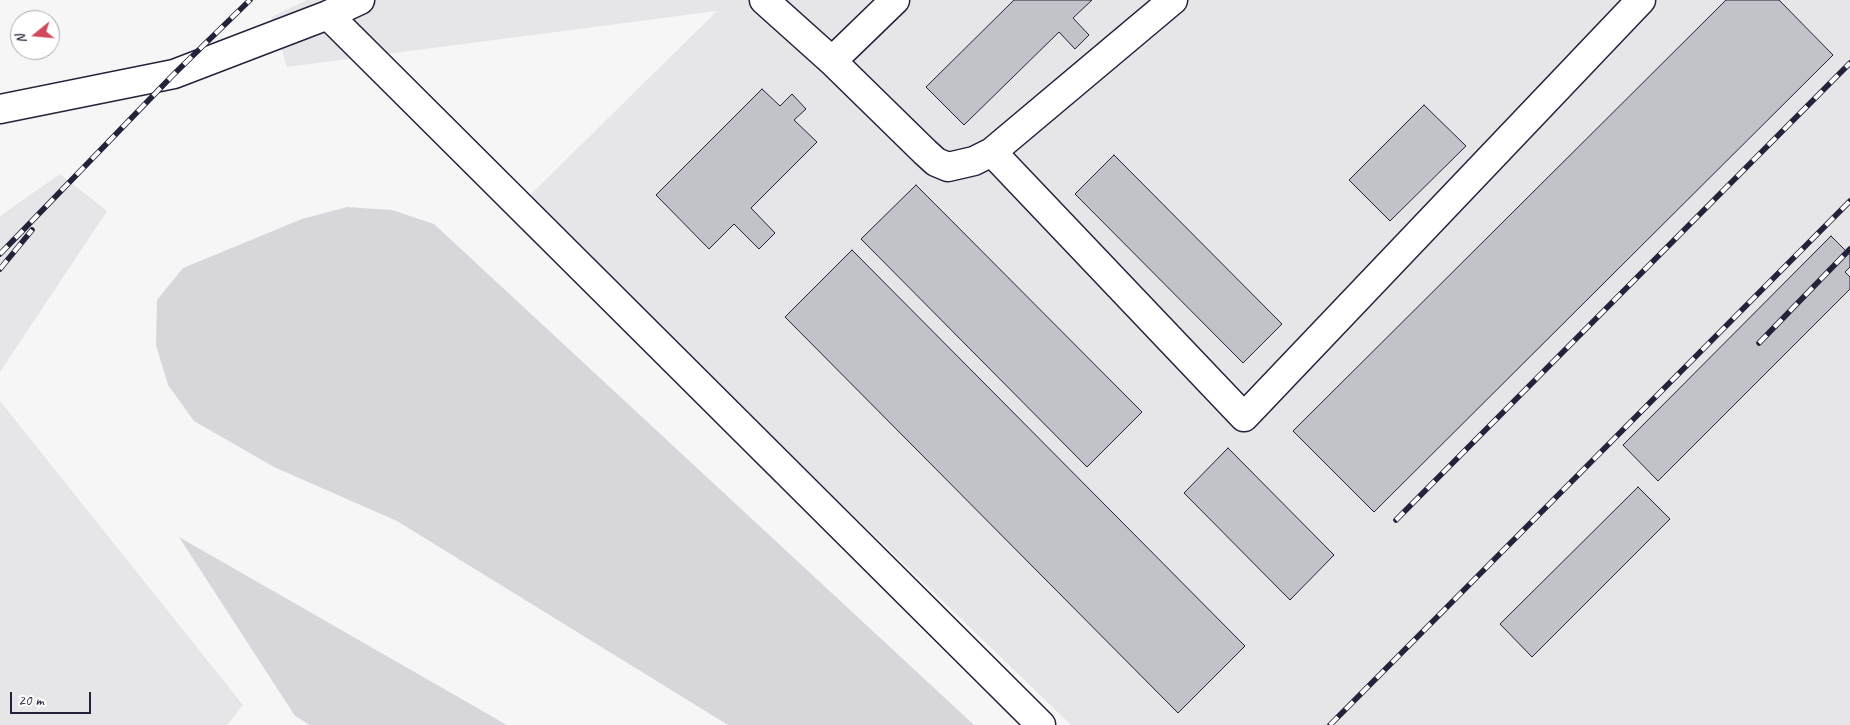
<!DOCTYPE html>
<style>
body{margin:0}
#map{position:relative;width:1850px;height:725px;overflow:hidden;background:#f6f6f7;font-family:Caveat,sans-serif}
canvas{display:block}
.north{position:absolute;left:10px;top:10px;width:50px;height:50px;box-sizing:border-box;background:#fff;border:1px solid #a7a7b1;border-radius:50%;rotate:253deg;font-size:14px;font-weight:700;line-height:20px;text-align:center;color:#22223b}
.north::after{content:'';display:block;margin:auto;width:18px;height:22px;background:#d1495b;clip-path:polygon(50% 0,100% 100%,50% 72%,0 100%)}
.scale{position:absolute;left:10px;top:692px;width:81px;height:22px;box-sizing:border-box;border:2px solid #22223b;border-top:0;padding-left:6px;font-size:15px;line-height:18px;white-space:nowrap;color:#22223b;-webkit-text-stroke:4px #fff;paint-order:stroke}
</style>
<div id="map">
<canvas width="1850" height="725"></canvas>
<div class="north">N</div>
<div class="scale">20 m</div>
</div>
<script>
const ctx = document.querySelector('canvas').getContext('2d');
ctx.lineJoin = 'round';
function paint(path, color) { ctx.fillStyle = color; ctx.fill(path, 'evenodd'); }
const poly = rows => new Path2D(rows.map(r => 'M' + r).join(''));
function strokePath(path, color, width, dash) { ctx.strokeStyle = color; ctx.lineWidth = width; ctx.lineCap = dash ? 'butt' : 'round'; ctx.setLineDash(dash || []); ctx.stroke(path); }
paint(poly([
 [307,0,1850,0,1850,725,1071,725,672,340,528,197,717,11,287,67,271,17],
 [60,174,107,211,0,372,0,216],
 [0,401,243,705,227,725,0,725]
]), '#e6e6e9');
paint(poly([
 [347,207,392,210,434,224,974,725,728,725,397,521,274,467,194,421,168,385,156,345,157,300,183,268,302,219],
 [179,537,507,725,310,725,295,716]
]), '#d7d7db');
const building = poly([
 [1014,0,1092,0,1073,18,1089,35,1075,49,1059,32,964,125,926,87,1014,0],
 [1726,0,1779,0,1833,55,1374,512,1293,431,1726,0],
 [762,89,780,106,792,94,806,109,794,120,817,142,751,208,775,233,759,249,734,224,709,249,656,195,762,89],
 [1424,105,1466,146,1390,221,1349,180,1424,105],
 [1114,155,1282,324,1243,363,1075,194,1114,155],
 [916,185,1142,412,1087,467,861,239,916,185],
 [1831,236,1850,255,1850,267,1845,272,1850,277,1850,289,1658,481,1623,445,1831,236],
 [852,250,1245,646,1178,713,785,317,852,250],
 [1228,448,1334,555,1290,600,1184,493,1228,448],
 [1638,487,1670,519,1532,657,1500,624,1638,487]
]);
paint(building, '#c2c2c9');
strokePath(building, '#22223b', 1);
const minor = poly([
 [764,0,832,61,925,152,936,162,948,167,974,161,992,152,1173,0],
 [328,15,1041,725],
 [832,61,895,0],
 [0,109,174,74,328,15,360,0],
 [992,152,1244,417,1641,0]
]);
strokePath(minor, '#22223b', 31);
strokePath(minor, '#fff', 28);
const rail = poly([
 [0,254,174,74,250,0],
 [0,269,32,230],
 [1759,343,1850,249],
 [1396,520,1850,63],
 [1330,725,1850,201]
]);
strokePath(rail, '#22223b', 5.5);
strokePath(rail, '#fff', 4, [11]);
</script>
